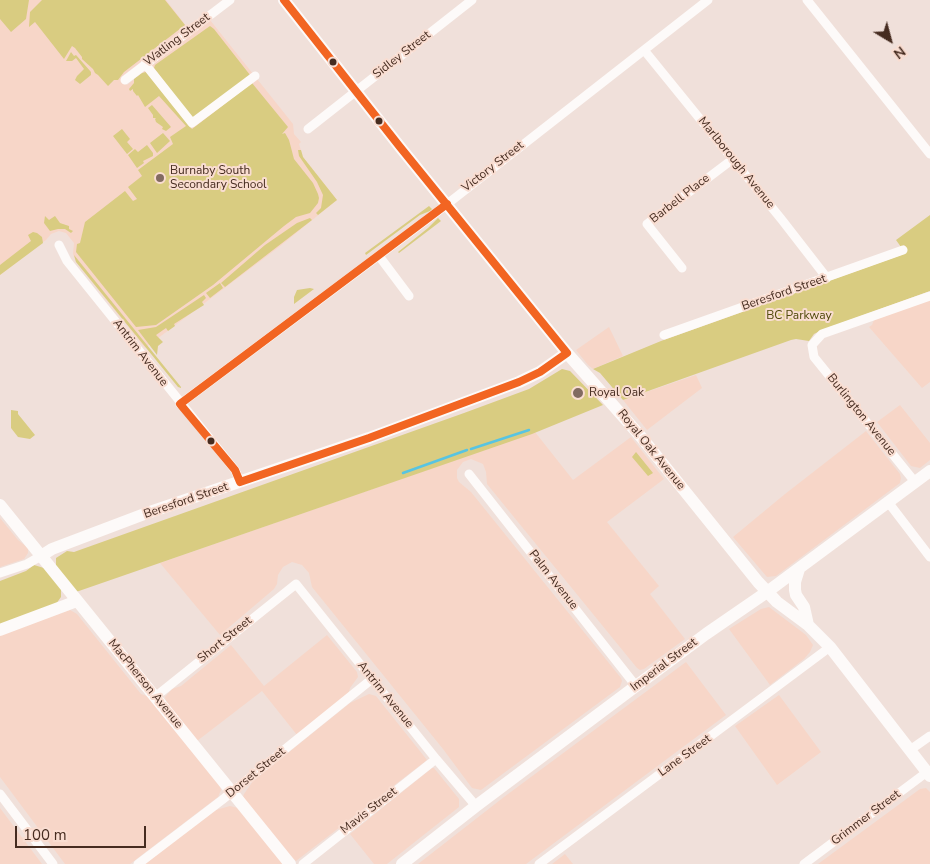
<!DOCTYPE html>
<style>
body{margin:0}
#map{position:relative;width:930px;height:864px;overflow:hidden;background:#f0e0da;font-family:"Nunito Sans",sans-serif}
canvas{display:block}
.north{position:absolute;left:865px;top:15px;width:50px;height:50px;-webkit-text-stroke:4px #f9ddd1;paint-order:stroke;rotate:143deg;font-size:14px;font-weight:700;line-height:20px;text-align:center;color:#462c20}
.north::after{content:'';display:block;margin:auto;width:18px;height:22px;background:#462c20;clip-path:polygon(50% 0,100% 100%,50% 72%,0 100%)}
.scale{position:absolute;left:15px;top:826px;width:131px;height:22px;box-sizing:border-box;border:2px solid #462c20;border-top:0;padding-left:6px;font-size:15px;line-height:18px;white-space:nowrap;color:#462c20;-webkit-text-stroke:4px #f9ddd1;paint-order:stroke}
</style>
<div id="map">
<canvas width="930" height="864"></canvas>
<div class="north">N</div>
<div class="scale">100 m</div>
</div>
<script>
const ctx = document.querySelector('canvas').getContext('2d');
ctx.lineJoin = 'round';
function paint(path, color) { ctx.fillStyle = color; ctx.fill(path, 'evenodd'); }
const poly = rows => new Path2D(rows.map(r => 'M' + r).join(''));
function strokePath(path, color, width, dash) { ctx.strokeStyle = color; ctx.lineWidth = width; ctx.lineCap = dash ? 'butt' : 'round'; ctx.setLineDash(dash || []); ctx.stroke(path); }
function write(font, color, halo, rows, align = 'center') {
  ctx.font = font + ' "Nunito Sans",sans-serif'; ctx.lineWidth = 4; ctx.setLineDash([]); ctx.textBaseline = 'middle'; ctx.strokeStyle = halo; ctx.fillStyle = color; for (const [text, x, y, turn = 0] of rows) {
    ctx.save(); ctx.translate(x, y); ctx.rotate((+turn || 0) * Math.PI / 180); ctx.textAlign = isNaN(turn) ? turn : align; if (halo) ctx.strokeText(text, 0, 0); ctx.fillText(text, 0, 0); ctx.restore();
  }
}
paint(poly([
 [0,0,166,0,187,27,121,77,127,85,210,20,293,124,294,134,301,142,299,144,303,157,337,200,279,247,145,348,76,262,73,254,74,243,66,233,59,231,51,234,46,240,0,275],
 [930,300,930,382,922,388,869,327,872,325,874,320],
 [609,327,623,356,593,369,588,365,576,350],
 [696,375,702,388,647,430,623,400],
 [900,405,930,443,930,460,920,468,911,466,877,422],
 [866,431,900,474,901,478,900,483,776,576,767,577,733,537,785,494],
 [535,432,573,480,631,437,664,479,607,522,659,586,650,594,685,639,644,669,640,670,637,668,487,484,486,472,483,464,471,459,463,462,457,470,457,478,459,482,471,492,621,678,622,681,620,687,481,790,472,788,443,749,312,587,309,573,302,565,292,562,283,567,278,575,277,584,274,589,220,635,160,563],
 [0,518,18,540,28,548,28,553,24,559,0,567],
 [769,607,806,635,813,645,810,652,804,659,770,685,729,629,761,609],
 [70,610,77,614,141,694,149,697,220,785,221,790,218,797,130,864,65,864,0,777,0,635],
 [327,635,357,672,358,677,350,688,348,695,297,735,262,691,197,741,166,702,165,697,172,689,181,686,231,645,264,686],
 [686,662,726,715,526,864,418,864,504,797],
 [369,694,376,696,427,760,296,861,288,854,243,797,244,794,253,781,350,703],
 [779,695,821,752,777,785,735,726],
 [432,768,434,768,459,799,459,807,387,864,374,864,350,834],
 [926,788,930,792,930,864,818,864,920,789],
 [230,806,238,808,284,864,145,864,216,810],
 [0,808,42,864,0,864],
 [565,854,573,864,552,864]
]), '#f7d6c8');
paint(poly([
 [0,0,29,0,26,19,11,32,0,19],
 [42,0,165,0,185,25,124,72,118,80,114,80,108,86,98,75,95,73,93,69,82,59,82,57,75,48,72,46,64,59,35,22,29,27,30,12],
 [210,26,214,29,250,75,193,119,154,68,155,65],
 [71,52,74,56,76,55,91,72,91,75,80,84,75,80,77,76,84,69,76,58,72,61,66,61],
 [146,72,192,129,252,83,288,127,282,134,285,133,289,140,294,159,313,183,318,194,319,198,318,203,310,213,296,217,284,226,213,285,156,325,136,327,76,252,77,244,80,243,85,222,125,191,133,201,137,199,128,187,142,176,138,170,173,144,170,137,186,126,159,96,145,107,138,95,137,96,133,91,133,89,130,91,129,89,134,83,134,79,142,73],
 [152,105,171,127,166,131,162,129,163,127,156,122,155,119,156,118,153,118,153,115,148,108],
 [122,129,130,139,127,142,133,149,127,154,113,136],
 [163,133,170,141,157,153,150,143],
 [147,145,153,153,153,156,143,161,144,163,137,168,128,155,135,149,138,152],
 [298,150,301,150,303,157,337,200,318,215,316,213,321,208,323,195,317,182,299,156],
 [429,206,432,209,430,211,420,215,366,255,365,253],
 [930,215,930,291,822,330,814,334,809,341,796,339,791,340,623,400,600,373,593,369,661,341,904,254,907,251,906,247,904,245,901,247,896,240],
 [45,216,49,220,55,216,60,223,69,226,69,229,73,231,71,233,65,229,58,229,50,231,44,223],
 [310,218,312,220,225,287,221,283,265,245,297,223],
 [438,218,441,221,399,253,398,252,428,228],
 [33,232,37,233,42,237,43,243,0,275,0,265,31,241,28,235],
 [74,255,181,387,181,388,178,387,76,262],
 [220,283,223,288,210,298,206,293],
 [310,288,314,289,294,304,294,297,297,290],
 [204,295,206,298,202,302,204,305,174,324,175,326,168,331,166,328,156,335,163,342,158,346,157,355,138,330,156,327],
 [562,369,570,371,603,405,532,434,76,592,56,566,56,558,67,551,74,552,464,413,529,389],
 [11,410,18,411,18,414,35,435,30,439,18,437,11,428],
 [636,452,653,473,648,476,632,457],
 [34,565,44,568,61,588,61,597,56,604,0,625,0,581,26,571]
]), '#d9cc81');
strokePath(poly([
 [471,449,529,430],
 [403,473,467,450]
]), '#57c4e2', 2.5);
strokePath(poly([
 [807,0,930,154],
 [644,50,782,220,827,278],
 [145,64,192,123,255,76],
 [125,80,230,0],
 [308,129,472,0],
 [59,245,67,261,235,470,240,482],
 [379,256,409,296],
 [682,268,647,224,733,159],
 [664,335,903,250],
 [180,404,437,212,708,0],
 [469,474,636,686],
 [915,482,814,357,812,345,822,334,930,296],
 [888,502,930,557],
 [0,573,27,564,41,556],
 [155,697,296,584,436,759,476,806],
 [910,750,930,736],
 [0,794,53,864],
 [138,864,222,800,372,679],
 [303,864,436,759],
 [539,864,830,647],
 [804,864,927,772]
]), '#fdfaf9', 9);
strokePath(poly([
 [284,0,400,147,567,353,642,438,758,582,777,602,808,625,830,647,930,776],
 [0,505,290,864],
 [41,556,52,549,147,513,369,438,519,382,540,372,567,353],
 [799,569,795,582,795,590,796,595,804,607,808,625],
 [0,630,77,601],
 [402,864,476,806,636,686,706,634,767,592,930,471]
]), '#fdfaf9', 12);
strokePath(poly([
 [284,0,400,147,567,353],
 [240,482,235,470,180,404,447,204],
 [240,482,369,438,519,382,540,372,567,353]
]), '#f26522', 8);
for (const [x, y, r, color] of [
 [333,62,4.5,"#462c20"],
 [379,121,4.5,"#462c20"],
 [160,178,5,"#826b61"],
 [578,393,6,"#826b61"],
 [211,441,4.5,"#462c20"]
]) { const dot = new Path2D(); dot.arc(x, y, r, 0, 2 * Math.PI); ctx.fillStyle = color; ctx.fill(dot); strokePath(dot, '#f9ddd1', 2); }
write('12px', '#462c20', '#f9ddd1', [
 ["Watling Street",177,40,-37],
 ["Sidley Street",402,55,-38],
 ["Marlborough Avenue",736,163,51],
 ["Victory Street",493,167,-38],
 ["Barbell Place",680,199,-38],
 ["Beresford Street",784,293,-19],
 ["Antrim Avenue",140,353,52],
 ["Burlington Avenue",861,415,51],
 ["Royal Oak Avenue",651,450,51],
 ["Beresford Street",186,501,-19],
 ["Palm Avenue",553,580,52],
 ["Short Street",225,640,-39],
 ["Imperial Street",664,665,-37],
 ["MacPherson Avenue",145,684,51],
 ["Antrim Avenue",385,695,51],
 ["Lane Street",685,756,-36],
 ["Dorset Street",256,773,-39],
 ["Mavis Street",369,811,-38],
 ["Grimmer Street",866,818,-37]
]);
write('12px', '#462c20', '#f9ddd1', [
 ["Burnaby South",170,171],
 ["Secondary School",170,185],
 ["Royal Oak",589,393]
], 'left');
write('12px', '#4f490a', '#f9ddd1', [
 ["BC Parkway",799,316]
]);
</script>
